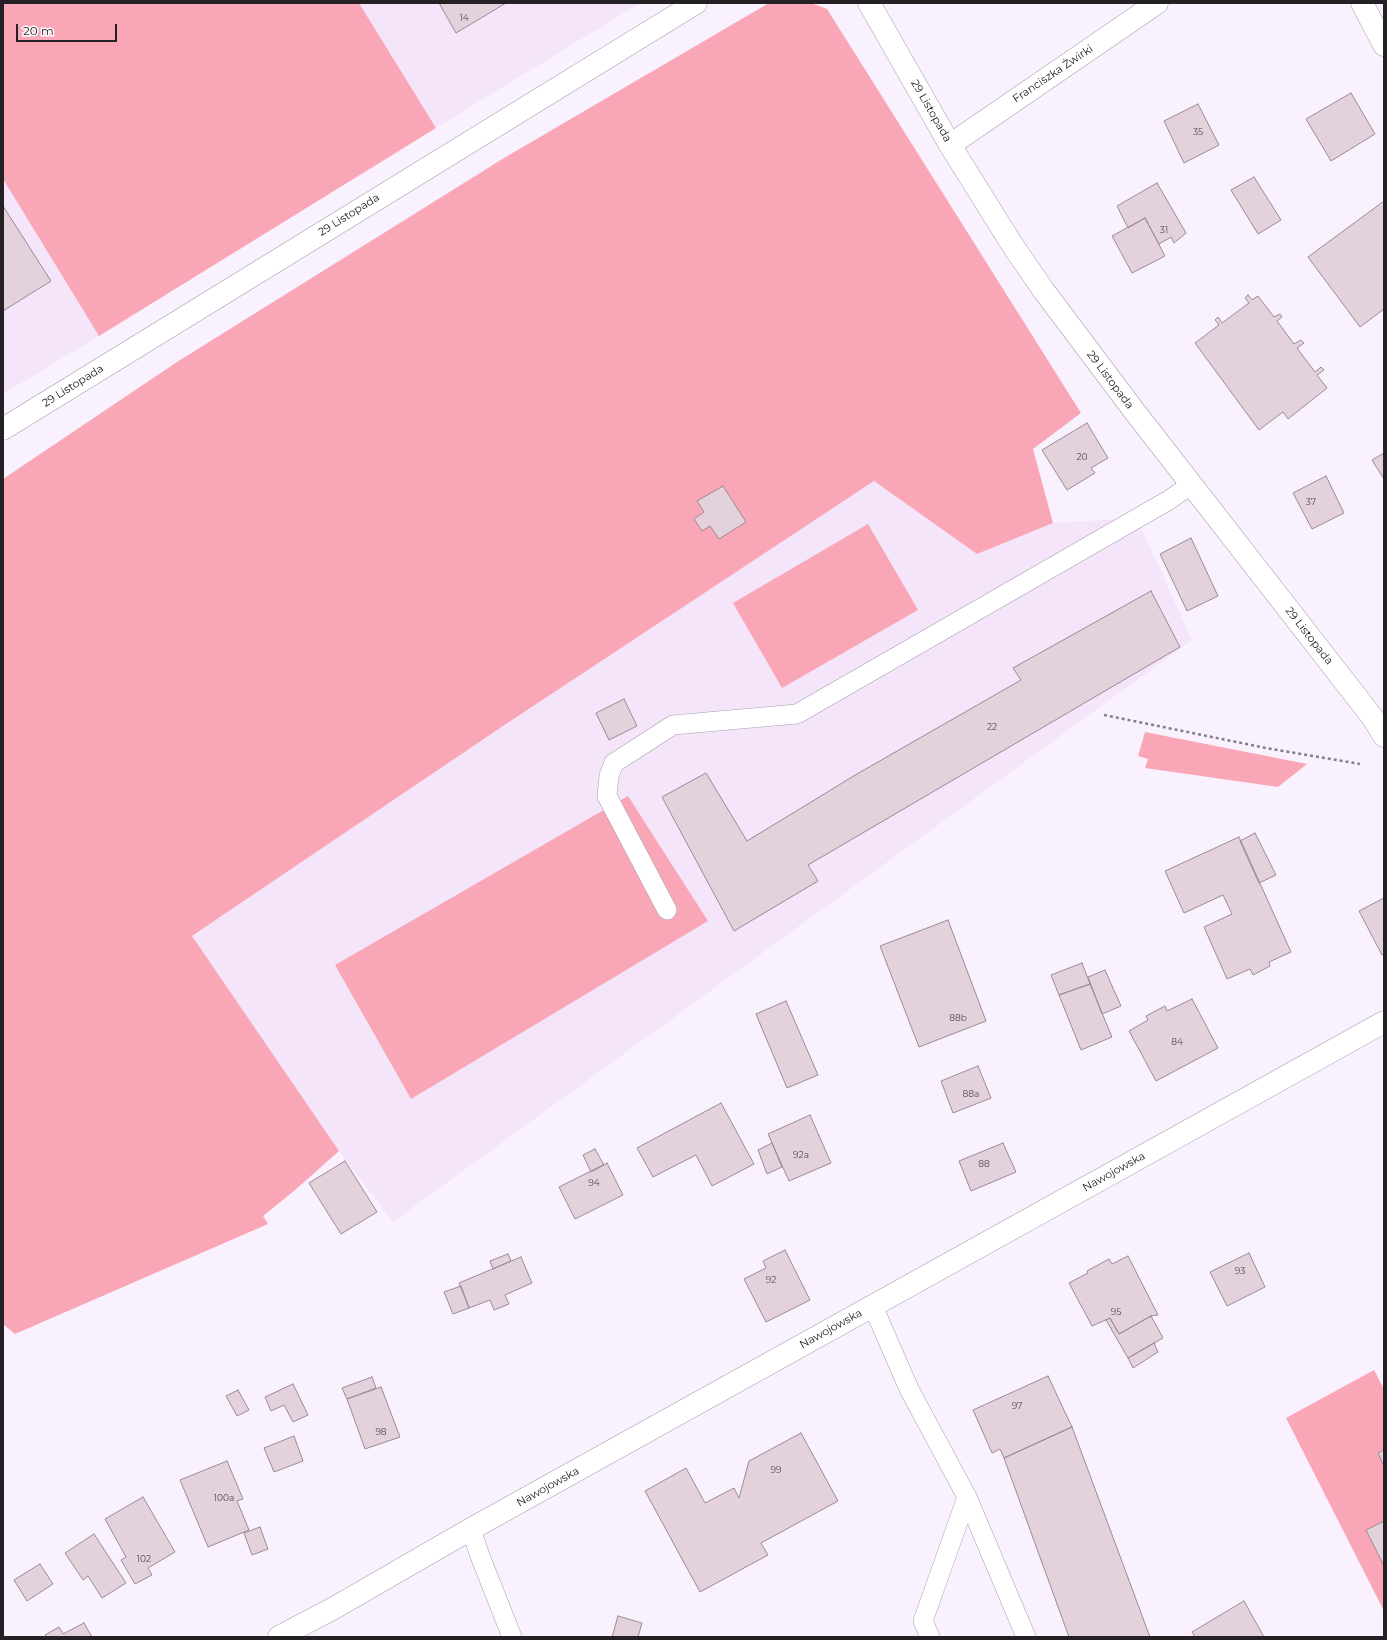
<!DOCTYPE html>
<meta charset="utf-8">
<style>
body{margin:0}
#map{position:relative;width:1387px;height:1640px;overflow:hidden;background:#faf1fe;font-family:Montserrat,sans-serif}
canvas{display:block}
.frame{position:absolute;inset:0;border:4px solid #242026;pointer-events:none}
.scale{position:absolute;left:16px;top:24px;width:101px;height:18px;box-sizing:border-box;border:2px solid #242026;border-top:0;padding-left:5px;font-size:12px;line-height:14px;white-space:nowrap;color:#242026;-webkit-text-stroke:3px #fff;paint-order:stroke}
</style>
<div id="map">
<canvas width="1387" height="1640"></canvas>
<div class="frame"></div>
<div class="scale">20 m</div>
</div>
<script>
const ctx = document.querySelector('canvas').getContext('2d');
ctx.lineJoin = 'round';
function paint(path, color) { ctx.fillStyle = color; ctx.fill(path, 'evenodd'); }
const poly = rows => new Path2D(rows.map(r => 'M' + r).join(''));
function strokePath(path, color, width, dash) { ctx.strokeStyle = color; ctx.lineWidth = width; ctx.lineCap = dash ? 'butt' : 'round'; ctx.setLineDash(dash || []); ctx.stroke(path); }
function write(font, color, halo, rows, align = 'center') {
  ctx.font = font + ' Montserrat,sans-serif'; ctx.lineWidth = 4; ctx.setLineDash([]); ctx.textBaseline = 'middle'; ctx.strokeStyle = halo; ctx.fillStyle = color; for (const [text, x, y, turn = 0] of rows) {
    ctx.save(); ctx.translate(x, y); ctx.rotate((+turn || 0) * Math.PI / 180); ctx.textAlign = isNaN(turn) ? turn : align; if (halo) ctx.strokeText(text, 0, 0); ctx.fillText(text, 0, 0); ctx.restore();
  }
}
paint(poly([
 [359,3,640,3,436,128],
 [3,179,99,336,3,394],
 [874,481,977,554,1053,523,1137,518,1192,640,393,1222,339,1151,191,937,509,722]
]), '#f4e5fb');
paint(poly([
 [3,3,359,3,436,128,99,336,3,179],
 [769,3,811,3,827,9,1081,413,1033,449,1053,523,977,554,874,481,509,722,192,936,339,1151,294,1191,263,1216,268,1224,15,1334,3,1324,3,479,177,362,504,158],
 [868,524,918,610,782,688,733,603],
 [1145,732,1307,764,1278,787,1145,768,1148,759,1138,756],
 [628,796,708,921,411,1099,335,965],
 [1374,1370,1384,1389,1384,1611,1286,1418]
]), '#f9a7b7');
const building = poly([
 [439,3,506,3,456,33,439,3],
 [1351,93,1375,134,1331,161,1306,119,1351,93],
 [1198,104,1219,145,1184,163,1164,121,1198,104],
 [1254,177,1281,220,1258,234,1231,190,1254,177],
 [1157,183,1186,233,1174,243,1171,237,1159,244,1145,218,1128,228,1117,206,1157,183],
 [1384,201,1384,309,1360,327,1308,257,1384,201],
 [3,206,51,281,3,311,3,206],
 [1145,218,1165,256,1132,273,1112,236,1145,218],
 [1248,295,1252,300,1258,296,1274,317,1280,314,1282,317,1277,321,1294,344,1301,340,1304,343,1297,348,1315,372,1321,367,1324,370,1317,375,1327,388,1288,419,1283,412,1259,430,1195,343,1219,325,1215,320,1218,317,1222,323,1249,303,1245,298,1248,295],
 [1087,423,1108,458,1091,468,1095,473,1067,490,1042,450,1087,423],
 [1384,453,1384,479,1372,460,1384,453],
 [1326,476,1344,513,1312,529,1293,493,1326,476],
 [723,486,746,522,719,539,710,526,702,531,694,519,704,512,697,501,723,486],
 [1191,538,1218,596,1187,611,1160,554,1191,538],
 [1151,591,1180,647,808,865,818,881,734,931,662,797,706,773,747,841,857,774,1021,680,1013,668,1151,591],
 [624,699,637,726,609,740,596,713,624,699],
 [1255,833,1276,875,1259,883,1240,841,1255,833],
 [1239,837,1291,952,1269,962,1270,966,1253,975,1250,969,1227,979,1204,927,1232,914,1223,895,1184,913,1165,871,1239,837],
 [1384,898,1384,954,1382,955,1359,911,1384,898],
 [948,920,986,1021,919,1047,880,946,948,920],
 [1082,963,1090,984,1059,995,1051,975,1082,963],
 [1105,970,1121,1006,1102,1014,1088,977,1105,970],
 [1090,984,1112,1037,1081,1050,1059,995,1090,984],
 [1192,999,1218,1048,1156,1081,1129,1031,1148,1020,1146,1016,1165,1006,1167,1011,1192,999],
 [786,1001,818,1075,787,1088,756,1014,786,1001],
 [978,1066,991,1098,953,1113,941,1081,978,1066],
 [721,1103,754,1164,712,1186,696,1155,653,1177,637,1148,721,1103],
 [810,1115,831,1163,789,1181,768,1134,810,1115],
 [772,1143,782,1167,767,1174,758,1150,772,1143],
 [1003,1143,1016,1172,971,1191,959,1161,1003,1143],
 [595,1149,604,1165,591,1172,583,1155,595,1149],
 [345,1161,377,1212,341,1234,309,1183,345,1161],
 [607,1163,623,1195,575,1219,559,1187,607,1163],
 [785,1250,810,1300,766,1322,744,1279,766,1268,763,1261,785,1250],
 [1249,1253,1265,1287,1227,1306,1210,1272,1249,1253],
 [508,1254,511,1261,493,1269,490,1261,508,1254],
 [1128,1256,1158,1315,1151,1316,1119,1334,1110,1318,1092,1326,1069,1283,1088,1273,1087,1271,1109,1259,1112,1264,1128,1256],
 [521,1257,532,1283,505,1295,509,1304,494,1310,490,1300,469,1308,459,1283,521,1257],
 [461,1286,469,1308,453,1314,444,1292,461,1286],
 [1151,1316,1163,1338,1128,1358,1106,1320,1110,1318,1119,1334,1151,1316],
 [1154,1343,1158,1352,1133,1368,1128,1358,1154,1343],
 [1048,1376,1072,1427,1004,1458,1000,1449,992,1453,973,1410,1048,1376],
 [372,1377,376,1388,347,1399,342,1388,372,1377],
 [293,1384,308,1415,293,1422,284,1405,271,1411,265,1397,293,1384],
 [381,1387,400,1437,365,1449,347,1399,381,1387],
 [238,1390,249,1410,237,1416,226,1396,238,1390],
 [1072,1427,1150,1637,1069,1637,1004,1458,1072,1427],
 [801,1433,838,1501,761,1543,768,1555,700,1592,645,1491,686,1468,705,1503,734,1488,739,1498,749,1461,801,1433],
 [294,1436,303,1461,274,1472,264,1448,294,1436],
 [1384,1450,1384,1466,1378,1453,1384,1450],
 [227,1461,243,1499,237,1501,249,1530,208,1547,180,1480,227,1461],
 [143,1497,175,1552,148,1568,152,1575,135,1584,121,1560,126,1557,105,1519,143,1497],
 [1384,1521,1384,1566,1366,1530,1384,1521],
 [260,1527,268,1549,252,1555,244,1533,260,1527],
 [94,1534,126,1583,102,1598,88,1576,83,1580,65,1553,94,1534],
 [40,1564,53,1584,27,1601,14,1580,40,1564],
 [1244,1601,1264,1637,1195,1637,1192,1632,1244,1601],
 [618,1616,642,1623,638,1637,612,1637,618,1616],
 [84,1623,92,1637,47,1637,45,1635,59,1627,63,1634,84,1623]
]);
paint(building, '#e3d1dc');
strokePath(building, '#9b8a94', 1);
const lane = poly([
 [667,910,607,796,609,776,614,763,673,725,797,714,1169,500,1192,484],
 [873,1306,909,1389,967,1497,1026,1637],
 [471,1529,480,1556,512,1637],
 [930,1637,923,1621,967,1497]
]);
const street = poly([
 [1362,3,1384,45],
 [950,145,1157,3],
 [3,429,696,3]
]);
const secondary = poly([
 [869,3,950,145,1013,246,1044,291,1135,412,1373,718,1384,736],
 [279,1637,334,1608,471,1529,1384,1022]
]);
strokePath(lane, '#a79dac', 20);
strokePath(street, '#a79dac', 23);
strokePath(secondary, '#a79dac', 23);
strokePath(poly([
 [1104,715,1266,748,1360,764]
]), '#857e88', 2.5, [3, 3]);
strokePath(lane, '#fff', 19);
strokePath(street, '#fff', 22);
strokePath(secondary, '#fff', 22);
write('9px', '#544c54', null, [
 ["14",464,18],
 ["35",1198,132],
 ["31",1164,230],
 ["20",1082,457],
 ["37",1311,502],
 ["22",992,727],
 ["88b",958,1018],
 ["84",1177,1042],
 ["88a",971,1094],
 ["92a",801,1155],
 ["88",984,1164],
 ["94",594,1183],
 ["93",1240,1271],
 ["92",771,1280],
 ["95",1116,1312],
 ["97",1017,1406],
 ["98",381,1432],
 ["99",776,1470],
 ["100a",224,1498],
 ["102",144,1559]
]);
write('11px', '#242026', '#fff', [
 ["Franciszka Żwirki",1053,74,-34],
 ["29 Listopada",931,111,60],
 ["29 Listopada",349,215,-32],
 ["29 Listopada",1110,380,53],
 ["29 Listopada",73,386,-32],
 ["29 Listopada",1309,636,52],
 ["Nawojowska",1114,1172,-29],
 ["Nawojowska",831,1329,-29],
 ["Nawojowska",548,1487,-29]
]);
</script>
